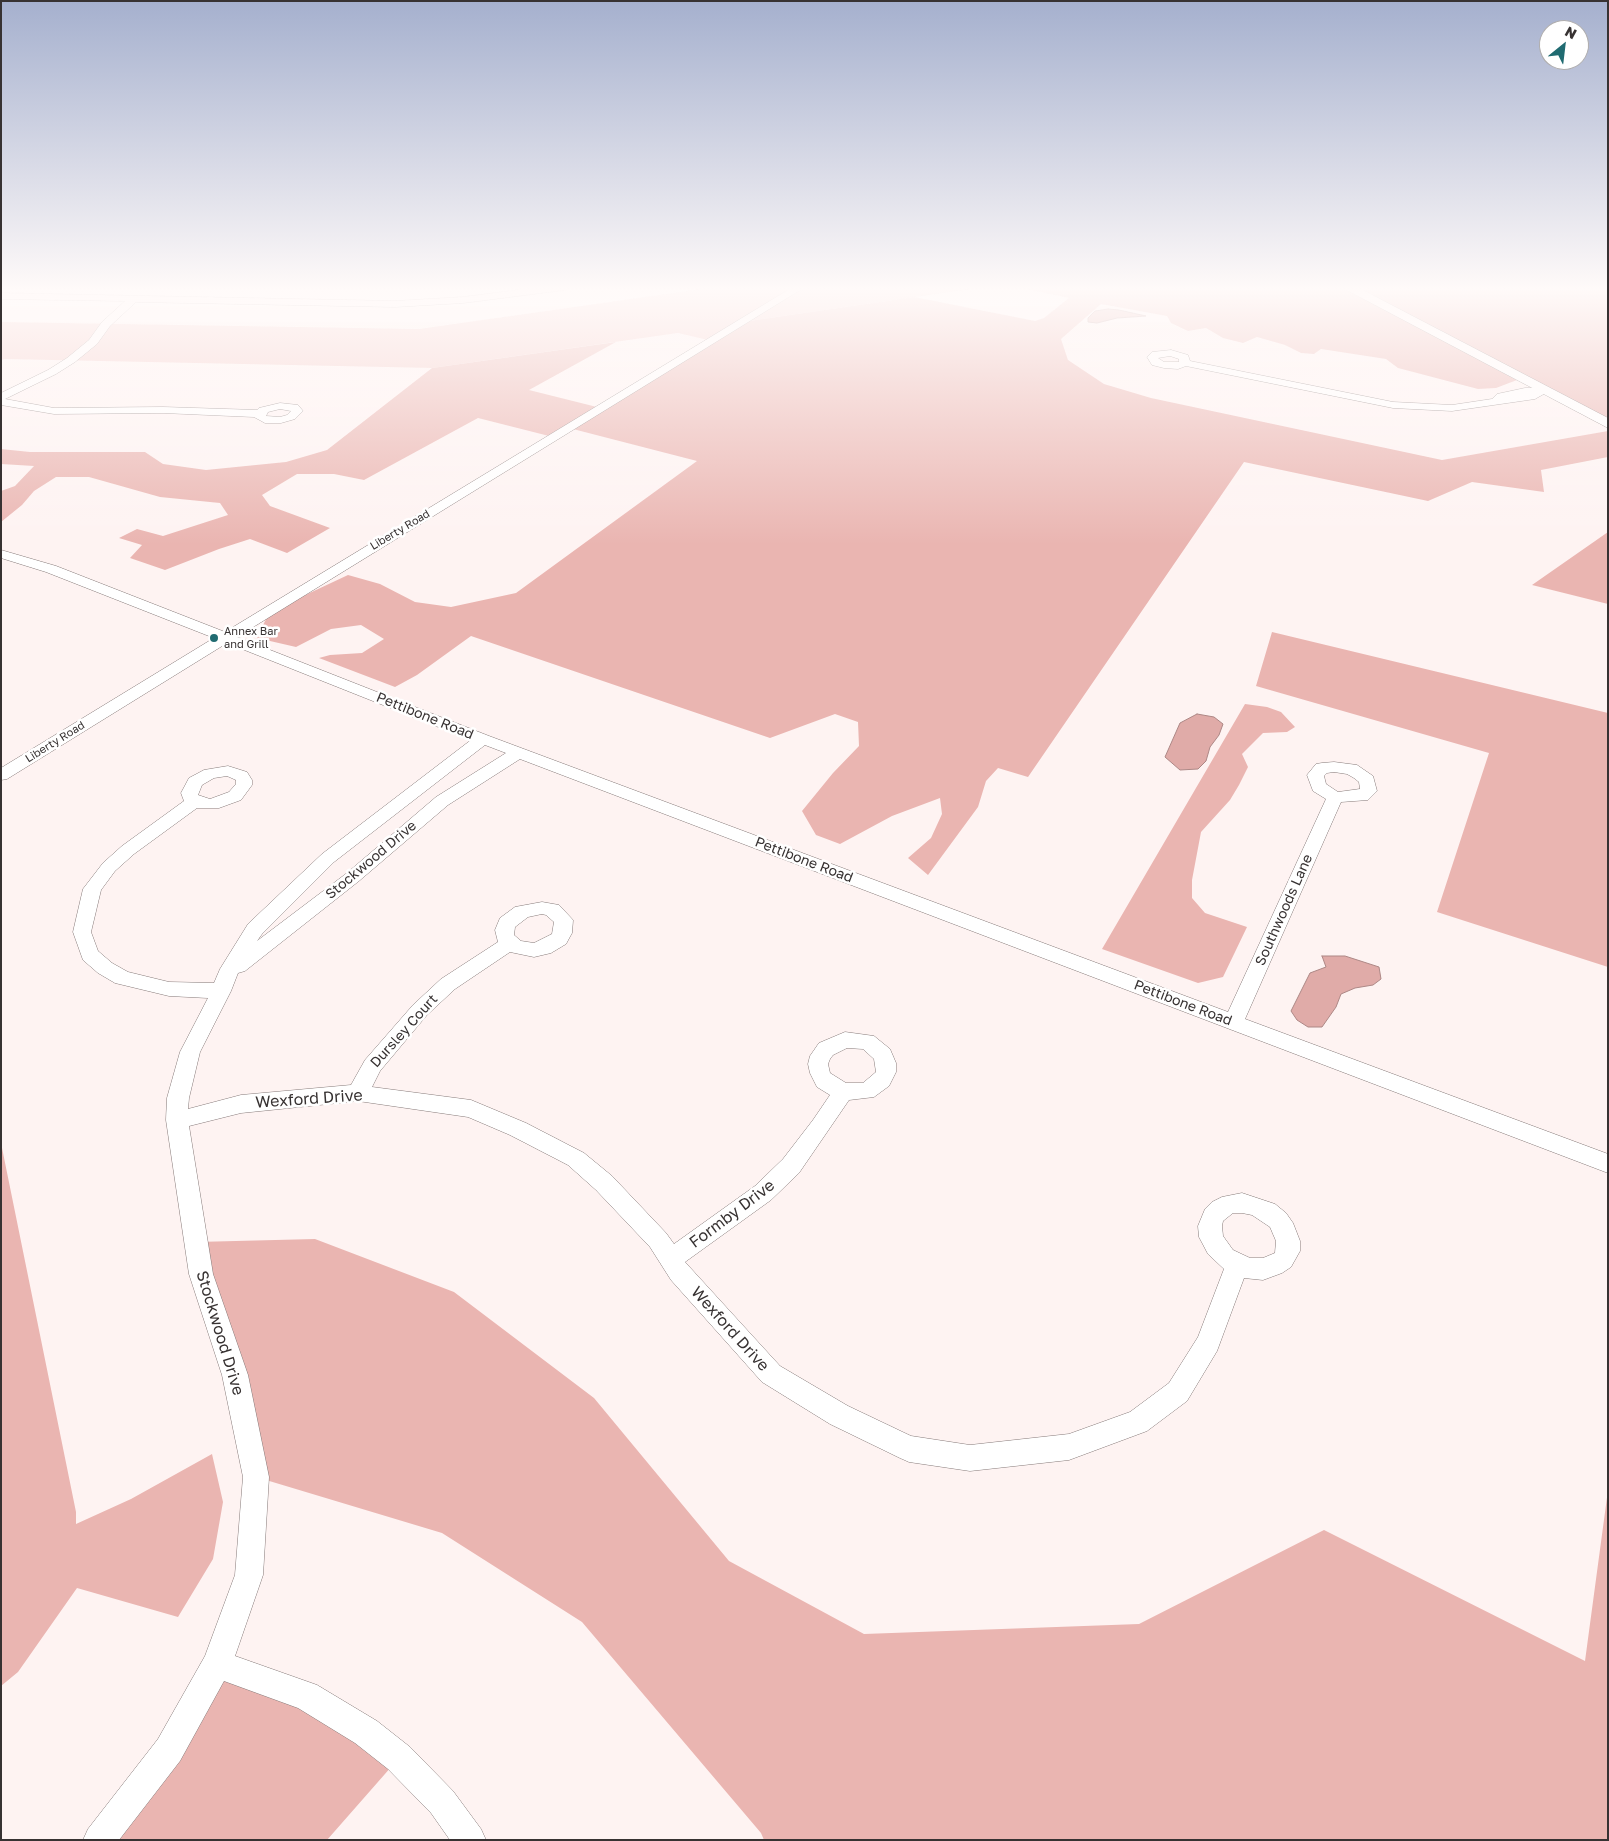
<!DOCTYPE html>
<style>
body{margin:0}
#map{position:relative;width:1609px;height:1841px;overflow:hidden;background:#fef3f2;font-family:"Golos Text",sans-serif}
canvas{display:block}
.frame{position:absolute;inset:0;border:2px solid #373232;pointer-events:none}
.north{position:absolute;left:1539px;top:20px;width:50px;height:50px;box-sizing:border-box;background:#fff;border:1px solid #afadad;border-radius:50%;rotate:29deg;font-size:14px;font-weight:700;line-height:20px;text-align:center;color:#373232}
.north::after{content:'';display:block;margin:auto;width:18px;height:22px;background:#206b71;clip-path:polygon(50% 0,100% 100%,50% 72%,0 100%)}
</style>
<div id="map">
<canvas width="1609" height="1841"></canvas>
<div class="frame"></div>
<div class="north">N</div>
</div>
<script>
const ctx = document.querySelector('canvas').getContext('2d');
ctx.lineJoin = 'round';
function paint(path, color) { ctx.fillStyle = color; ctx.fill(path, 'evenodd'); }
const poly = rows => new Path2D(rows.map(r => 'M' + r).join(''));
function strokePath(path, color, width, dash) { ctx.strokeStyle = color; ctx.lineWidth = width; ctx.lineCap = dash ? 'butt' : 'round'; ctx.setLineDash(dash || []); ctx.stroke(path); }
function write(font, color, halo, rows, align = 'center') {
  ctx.font = font + ' "Golos Text",sans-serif'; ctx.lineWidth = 5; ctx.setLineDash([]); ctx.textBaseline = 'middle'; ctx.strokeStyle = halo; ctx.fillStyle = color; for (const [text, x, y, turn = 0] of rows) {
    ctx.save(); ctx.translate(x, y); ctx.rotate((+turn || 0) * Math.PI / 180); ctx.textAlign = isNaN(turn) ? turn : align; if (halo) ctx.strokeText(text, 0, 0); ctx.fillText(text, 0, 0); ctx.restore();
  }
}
paint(poly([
 [716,287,983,287,742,322,712,341,678,333,432,368,5,359,1,360,1,322,419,329]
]), '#f3cac7');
paint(poly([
 [1019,287,1608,287,1608,424,1485,363,1517,380,1496,388,1478,389,1398,368,1386,359,1321,349,1314,354,1301,353,1285,345,1257,337,1243,343,1223,338,1206,328,1188,331,1171,323,1167,316,1101,304,1061,339,1068,360,1104,384,1151,398,1442,460,1608,431,1608,457,1541,470,1544,492,1472,482,1428,501,1244,462,1028,777,998,768,986,781,978,807,928,875,908,858,931,838,942,814,940,798,892,816,840,844,816,835,802,811,833,773,859,746,858,722,835,714,770,738,471,636,417,675,395,687,319,658,330,655,362,653,384,639,361,625,331,629,296,647,257,638,266,619,284,605,348,575,380,584,415,602,451,607,516,593,697,461,569,428,553,437,478,418,364,480,334,474,297,474,262,495,270,506,330,528,287,553,250,539,219,549,165,570,130,558,142,545,119,538,137,529,163,536,228,515,220,503,160,497,89,477,56,477,34,491,22,505,1,522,1,491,15,486,34,466,1,464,1,449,30,452,145,452,163,464,206,470,286,462,327,450,432,368,616,342,529,390,601,408,742,322,914,297,1035,321,1044,318,1069,298],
 [1608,532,1608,604,1532,585],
 [1272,632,1608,713,1608,967,1437,912,1489,753,1256,686],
 [1245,704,1267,707,1281,712,1295,727,1287,732,1263,733,1242,754,1248,767,1239,785,1230,800,1201,832,1192,880,1192,898,1205,913,1247,927,1223,977,1198,983,1102,949],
 [1,1143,76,1512,76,1524,131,1499,212,1454,223,1502,213,1559,178,1617,77,1588,18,1672,1,1686],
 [315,1239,454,1292,594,1398,729,1561,864,1634,1139,1624,1324,1530,1585,1661,1608,1490,1608,1840,764,1840,761,1833,582,1622,442,1533,256,1477,196,1242],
 [217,1664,399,1758,327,1840,99,1840]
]), '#eab5b1');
const water = poly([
 [1108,309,1119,310,1146,316,1117,318,1097,323,1088,322,1088,318,1095,311,1108,309],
 [1197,714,1214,717,1223,724,1219,735,1210,747,1206,761,1198,769,1180,770,1165,757,1180,723,1197,714],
 [1322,956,1345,956,1379,967,1381,979,1373,985,1355,988,1341,994,1336,1007,1322,1027,1308,1027,1297,1020,1291,1011,1310,973,1326,967,1322,956]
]);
paint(water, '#e0aba8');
strokePath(water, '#ad8785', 1);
const minor = poly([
 [541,287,570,287,565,290,463,303,395,307,136,302,110,326,97,344,75,362,56,374,5,399,54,408,163,407,257,410,259,408,280,403,298,405,303,411,295,419,281,423,265,423,254,417,163,413,54,414,1,405,1,393,48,370,67,358,89,340,102,322,125,301,1,299,1,293,395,301,463,297,541,287],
 [280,409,291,411,287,415,280,417,266,416,268,412,280,409],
 [793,287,805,287,237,637,489,736,1228,1012,1326,799,1313,791,1307,775,1316,764,1322,763,1334,762,1357,765,1373,776,1377,791,1368,800,1341,802,1245,1019,1608,1154,1608,1173,520,759,448,805,359,881,245,971,238,973,231,991,200,1052,189,1098,188,1109,241,1095,351,1085,365,1060,413,1005,441,979,498,942,495,930,500,918,515,907,542,902,559,905,573,920,572,933,566,944,551,953,534,957,510,952,455,989,427,1015,380,1071,372,1087,471,1100,526,1123,584,1153,612,1176,666,1233,674,1244,755,1186,783,1159,813,1120,830,1095,817,1087,810,1073,808,1064,810,1056,819,1043,845,1032,874,1036,890,1049,896,1063,896,1072,889,1086,874,1097,849,1100,799,1173,771,1200,685,1262,780,1366,848,1406,911,1436,970,1445,1069,1434,1130,1412,1169,1383,1198,1337,1224,1269,1208,1254,1199,1237,1198,1226,1205,1209,1212,1202,1222,1197,1242,1193,1275,1204,1286,1213,1293,1223,1300,1241,1300,1251,1291,1267,1282,1273,1263,1280,1244,1278,1217,1351,1187,1401,1147,1431,1069,1460,970,1471,909,1462,900,1458,830,1424,762,1382,671,1280,650,1247,596,1190,568,1165,510,1135,468,1117,358,1101,241,1113,189,1126,213,1274,248,1375,269,1477,263,1575,235,1656,317,1685,377,1721,410,1747,453,1791,481,1829,486,1840,450,1840,431,1813,388,1769,355,1743,298,1708,224,1681,180,1761,119,1840,83,1840,88,1829,158,1739,205,1656,235,1575,243,1477,222,1375,189,1274,166,1120,167,1098,180,1052,208,998,169,996,115,983,98,973,83,960,73,932,83,889,103,863,122,846,184,801,181,793,189,778,204,770,228,766,247,772,252,780,252,785,241,800,219,808,197,808,134,854,115,871,101,890,91,932,98,951,112,963,128,972,169,982,214,983,220,969,248,924,322,854,471,740,227,643,7,779,1,780,1,768,214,638,46,572,1,558,1,550,56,566,225,632,793,287],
 [485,745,506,753,436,797,347,873,257,941,262,934,334,862,485,745],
 [1334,772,1347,774,1354,778,1359,782,1360,789,1338,792,1326,784,1324,776,1327,773,1334,772],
 [227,776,236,780,236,784,229,792,210,799,198,795,202,785,214,778,227,776],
 [542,914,546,915,554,922,552,934,534,943,521,941,514,935,515,927,528,917,542,914],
 [847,1048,863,1049,874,1059,876,1072,863,1083,846,1083,830,1073,828,1064,830,1059,833,1055,847,1048],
 [1233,1213,1242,1213,1252,1215,1270,1227,1276,1241,1275,1253,1263,1258,1250,1258,1233,1250,1223,1236,1222,1226,1223,1221,1233,1213],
 [1171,350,1188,355,1190,361,1393,402,1452,405,1492,399,1497,394,1525,388,1543,388,1549,391,1535,399,1452,411,1393,408,1186,366,1178,369,1164,368,1152,365,1147,357,1152,352,1171,350],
 [1170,356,1179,359,1179,362,1164,362,1158,358,1170,356]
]);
const major = poly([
 [1341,287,1357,287,1608,418,1608,428,1341,287]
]);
strokePath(minor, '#867a79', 1);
strokePath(major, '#867a79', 1);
paint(minor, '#fff');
paint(major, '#fff');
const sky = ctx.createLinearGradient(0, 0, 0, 545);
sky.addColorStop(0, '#a5b0ce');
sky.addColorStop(0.53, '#fffaf9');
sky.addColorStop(1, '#fffaf900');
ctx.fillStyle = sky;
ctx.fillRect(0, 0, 1609, 545);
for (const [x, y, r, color] of [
 [214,638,5,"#206b71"]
]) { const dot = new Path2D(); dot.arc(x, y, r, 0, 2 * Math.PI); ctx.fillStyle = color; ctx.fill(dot); strokePath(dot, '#fff', 2); }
write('11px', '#373232', '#fff', [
 ["Liberty Road",400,530,-31],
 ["Liberty Road",55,742,-32]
]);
write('11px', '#373232', '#fff', [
 ["Annex Bar",224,632],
 ["and Grill",224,645]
], 'left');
write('14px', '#373232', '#fff', [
 ["Pettibone Road",425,716,22],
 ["Stockwood Drive",371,860,-40],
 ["Pettibone Road",804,860,21],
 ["Southwoods Lane",1284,910,-66],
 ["Pettibone Road",1183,1003,21],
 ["Dursley Court",404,1031,-48]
]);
write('16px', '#373232', '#fff', [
 ["Wexford Drive",309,1099,-4],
 ["Formby Drive",732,1214,-37],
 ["Wexford Drive",730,1329,48],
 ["Stockwood Drive",220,1333,73]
]);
</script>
